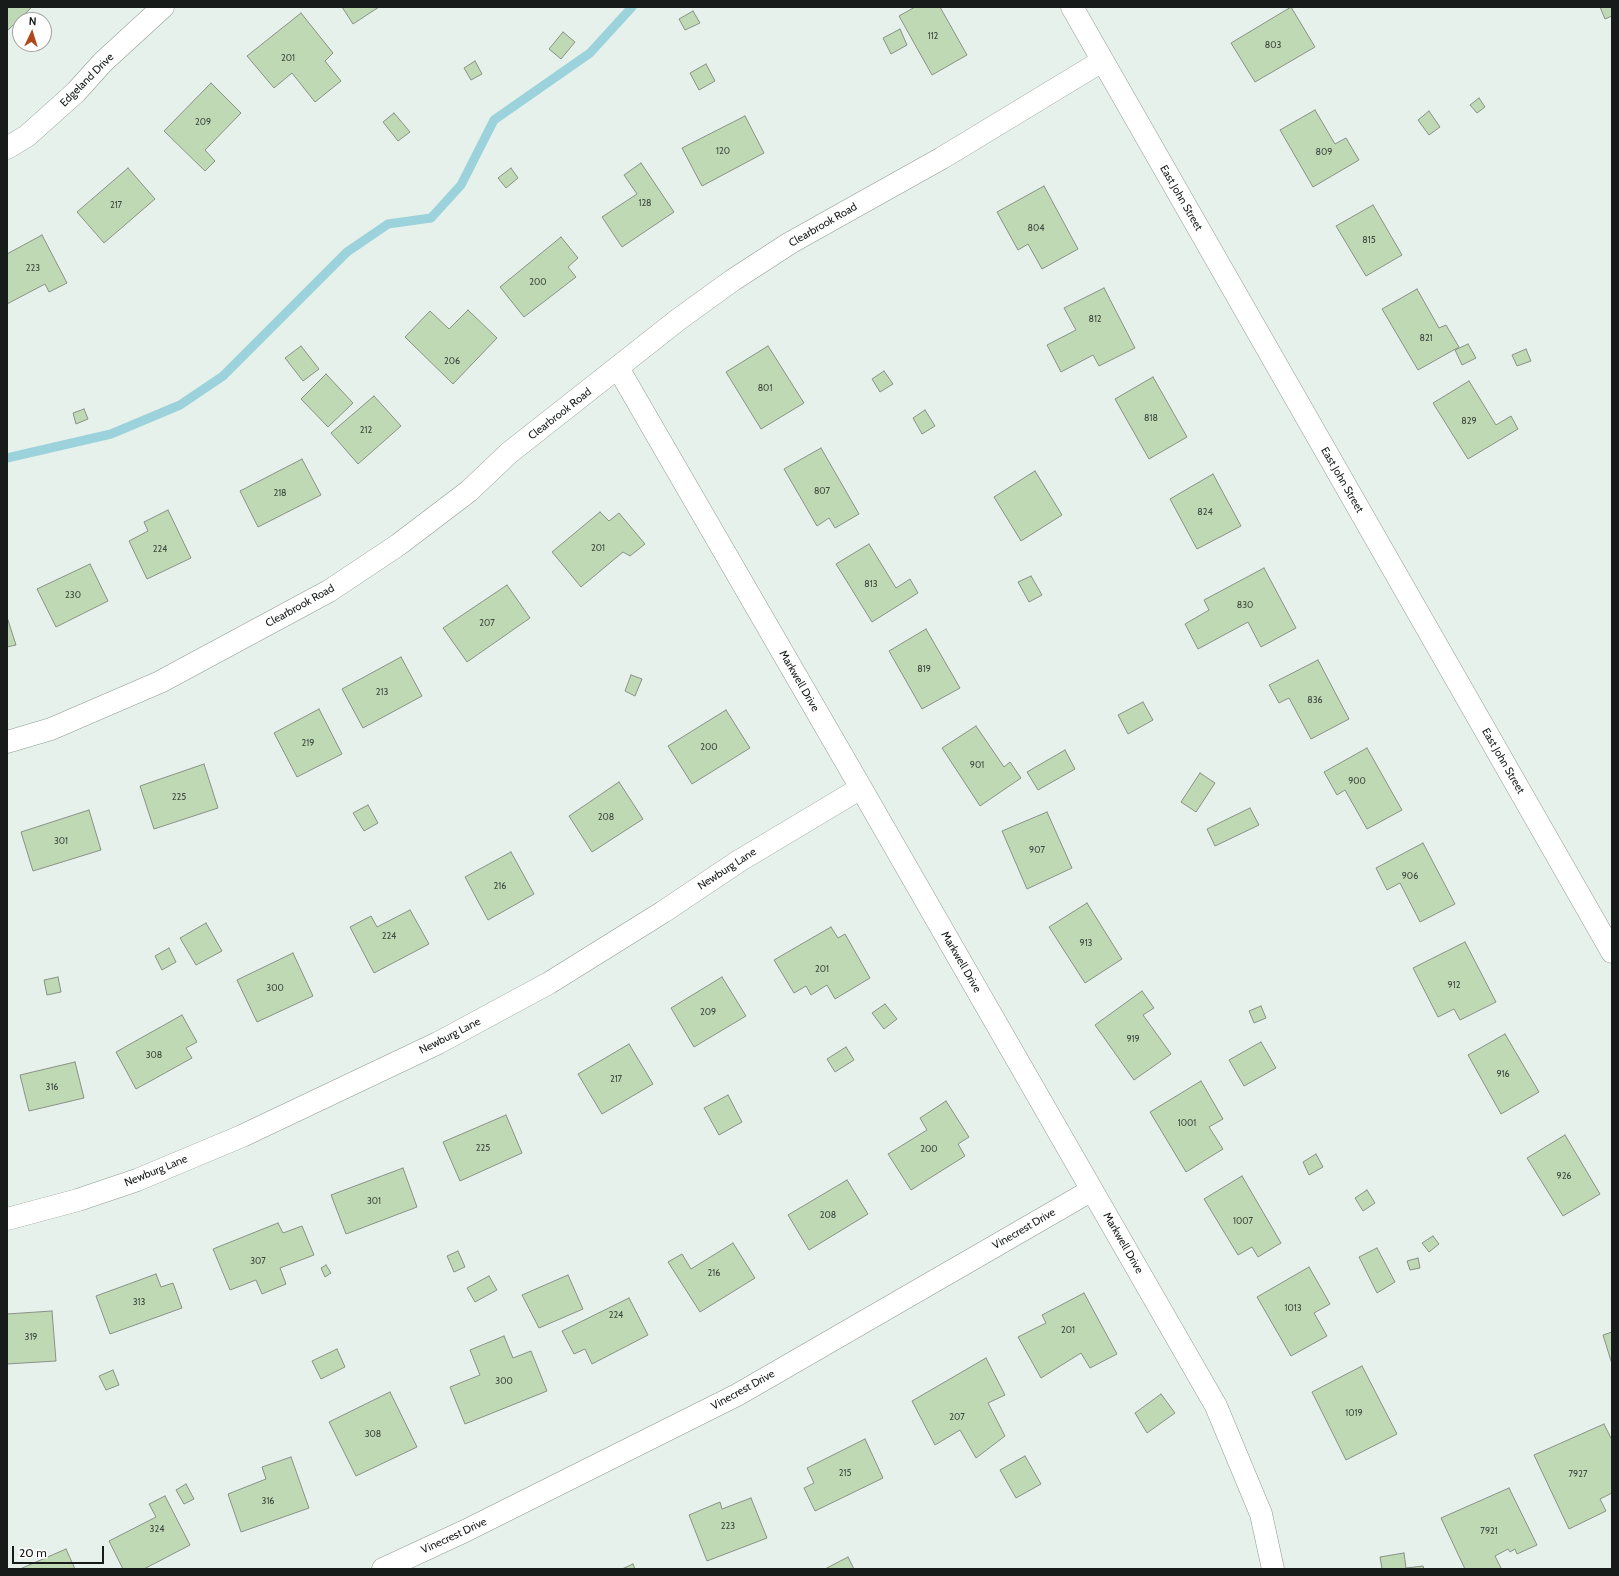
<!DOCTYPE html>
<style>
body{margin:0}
#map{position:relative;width:1619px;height:1576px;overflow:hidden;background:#e5f1ea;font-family:Cabin,sans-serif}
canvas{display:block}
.frame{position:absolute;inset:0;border:8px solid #171b19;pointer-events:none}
.north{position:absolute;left:12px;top:12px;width:40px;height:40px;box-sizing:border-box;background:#fff;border:1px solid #a2a4a3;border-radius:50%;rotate:4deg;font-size:11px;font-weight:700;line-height:16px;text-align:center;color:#171b19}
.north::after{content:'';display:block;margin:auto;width:14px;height:18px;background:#ae491c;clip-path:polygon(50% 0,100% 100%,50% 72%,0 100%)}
.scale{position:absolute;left:12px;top:1546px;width:92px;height:18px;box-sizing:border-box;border:2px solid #171b19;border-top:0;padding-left:5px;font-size:12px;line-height:14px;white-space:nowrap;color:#171b19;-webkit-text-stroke:3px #fff;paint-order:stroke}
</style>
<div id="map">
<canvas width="1619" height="1576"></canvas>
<div class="frame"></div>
<div class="north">N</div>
<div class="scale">20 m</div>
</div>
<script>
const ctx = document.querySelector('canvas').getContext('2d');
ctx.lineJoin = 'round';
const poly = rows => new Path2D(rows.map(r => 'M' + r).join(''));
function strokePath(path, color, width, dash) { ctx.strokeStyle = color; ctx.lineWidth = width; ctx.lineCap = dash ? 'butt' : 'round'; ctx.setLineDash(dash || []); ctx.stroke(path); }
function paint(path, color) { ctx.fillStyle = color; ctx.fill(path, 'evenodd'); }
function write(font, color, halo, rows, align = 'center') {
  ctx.font = font + ' Cabin,sans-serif'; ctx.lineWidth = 3; ctx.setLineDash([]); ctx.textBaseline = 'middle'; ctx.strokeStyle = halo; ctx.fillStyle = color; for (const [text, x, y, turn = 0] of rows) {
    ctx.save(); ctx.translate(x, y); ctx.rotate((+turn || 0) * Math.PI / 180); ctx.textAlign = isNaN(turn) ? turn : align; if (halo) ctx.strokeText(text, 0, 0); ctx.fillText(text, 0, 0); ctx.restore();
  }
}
strokePath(poly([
 [7,458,111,434,180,405,223,376,347,252,388,224,431,218,461,185,494,120,590,53,632,7]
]), '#9bd2db', 9);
const building = poly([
 [7,7,32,7,7,31,7,7],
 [342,7,379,7,353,24,342,7],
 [915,7,940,7,967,55,932,75,899,16,915,7],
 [1291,7,1315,47,1255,82,1231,43,1291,7],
 [1600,7,1612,7,1612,16,1605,19,1600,7],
 [693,11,700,23,685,30,679,19,693,11],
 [301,13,333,53,325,61,341,81,315,102,292,73,274,88,247,56,301,13],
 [900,29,907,45,891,54,883,38,900,29],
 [563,32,575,42,561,59,549,49,563,32],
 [475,61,482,74,471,80,464,68,475,61],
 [706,64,715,81,699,90,690,73,706,64],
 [211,83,241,113,205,150,215,161,205,171,164,131,211,83],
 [1479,98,1485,107,1477,113,1470,105,1479,98],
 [1315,110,1335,144,1346,138,1359,160,1313,187,1280,130,1315,110],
 [1429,111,1440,127,1429,135,1418,120,1429,111],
 [394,113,410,132,398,141,383,122,394,113],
 [745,116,764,153,702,186,682,148,745,116],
 [641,163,674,212,622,247,602,217,637,194,624,175,641,163],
 [128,168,155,199,104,243,77,212,128,168],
 [511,168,518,178,506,188,498,178,511,168],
 [1044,186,1078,249,1042,269,1028,244,1018,250,997,212,1044,186],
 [1373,205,1402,255,1366,276,1336,226,1373,205],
 [42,235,67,283,49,292,45,284,7,304,7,254,42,235],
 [561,237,578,258,568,267,576,277,524,317,500,287,561,237],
 [1104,288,1135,348,1099,366,1093,355,1061,372,1047,345,1076,330,1064,308,1104,288],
 [1417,289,1439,328,1446,325,1459,347,1418,370,1382,309,1417,289],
 [468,310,497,338,453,384,405,337,430,311,449,329,468,310],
 [1468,344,1476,358,1462,365,1455,350,1468,344],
 [301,346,319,369,303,381,285,358,301,346],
 [768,346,804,403,761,429,726,372,768,346],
 [1526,349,1531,361,1517,366,1512,355,1526,349],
 [884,371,893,384,880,392,872,379,884,371],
 [326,374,353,403,328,427,301,399,326,374],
 [1153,377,1187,437,1149,459,1115,399,1153,377],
 [1469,381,1496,425,1511,416,1518,429,1468,459,1433,403,1469,381],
 [374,396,401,426,358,464,331,433,374,396],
 [84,409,88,419,76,424,73,413,84,409],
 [925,410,935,426,922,434,913,418,925,410],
 [821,448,859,514,835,528,829,518,817,526,784,469,821,448],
 [302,459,321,495,258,527,240,491,302,459],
 [1035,471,1062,515,1021,541,994,497,1035,471],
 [1213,474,1241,526,1197,549,1170,499,1213,474],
 [168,510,191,558,147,579,129,541,148,531,144,522,168,510],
 [600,512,609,521,619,513,645,544,630,556,623,552,581,587,552,552,600,512],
 [869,544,896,588,910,579,918,593,872,622,836,564,869,544],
 [90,564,108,601,56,627,37,589,90,564],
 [1264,568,1296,628,1261,647,1248,622,1198,649,1185,624,1209,610,1204,600,1264,568],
 [1031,576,1042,595,1029,602,1018,582,1031,576],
 [507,585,530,618,467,662,443,628,507,585],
 [7,617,16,645,7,647,7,617],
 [926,629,960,688,922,709,889,651,926,629],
 [401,657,422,696,363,728,342,689,401,657],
 [1318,660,1349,719,1311,739,1289,698,1279,703,1269,685,1318,660],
 [631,675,642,679,635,696,625,691,631,675],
 [1143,702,1153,720,1128,734,1118,715,1143,702],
 [319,709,342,754,297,777,274,733,319,709],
 [726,710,750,748,692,784,668,746,726,710],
 [976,726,1004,767,1010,762,1021,778,980,806,942,748,976,726],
 [1367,748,1402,810,1367,829,1345,790,1337,795,1324,772,1367,748],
 [1065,750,1075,769,1038,790,1027,772,1065,750],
 [204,764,218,808,154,829,140,786,204,764],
 [1200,773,1215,783,1196,812,1181,802,1200,773],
 [619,782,643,819,592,852,569,816,619,782],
 [368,805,378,823,364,831,353,813,368,805],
 [1250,808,1259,825,1215,846,1207,829,1250,808],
 [89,810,101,850,33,871,21,832,89,810],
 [1047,812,1072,868,1027,889,1002,831,1047,812],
 [1423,843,1455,904,1420,922,1400,883,1387,890,1376,868,1423,843],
 [511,852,534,894,488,920,465,877,511,852],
 [1087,903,1122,959,1085,983,1049,927,1087,903],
 [410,910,429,944,374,973,350,927,371,916,377,927,410,910],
 [206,923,222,951,196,965,180,938,206,923],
 [831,927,838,938,845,934,870,978,835,999,827,985,811,995,806,986,794,993,774,960,831,927],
 [1465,942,1496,1002,1460,1020,1454,1009,1438,1017,1413,968,1465,942],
 [169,948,176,962,162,970,155,956,169,948],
 [293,953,313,996,257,1022,237,980,293,953],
 [58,977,61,992,47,995,44,980,58,977],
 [722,977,746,1016,694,1047,671,1008,722,977],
 [1142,991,1154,1008,1143,1015,1171,1054,1134,1080,1095,1025,1142,991],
 [885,1004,897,1019,884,1029,872,1013,885,1004],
 [1261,1006,1266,1018,1254,1023,1249,1011,1261,1006],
 [182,1015,197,1042,186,1048,192,1058,136,1089,116,1052,182,1015],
 [1505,1034,1539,1092,1501,1114,1468,1055,1505,1034],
 [1261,1042,1276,1068,1244,1086,1229,1060,1261,1042],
 [629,1044,653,1084,602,1114,578,1074,629,1044],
 [846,1047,854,1060,835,1072,827,1059,846,1047],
 [75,1062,84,1098,29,1111,20,1075,75,1062],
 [1201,1081,1223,1119,1209,1127,1223,1149,1186,1172,1150,1112,1201,1081],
 [728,1095,742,1122,719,1135,704,1108,728,1095],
 [946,1101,969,1137,958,1144,965,1156,911,1190,888,1154,927,1130,920,1118,946,1101],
 [506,1115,522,1153,460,1181,443,1142,506,1115],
 [1565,1135,1600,1194,1563,1216,1527,1158,1565,1135],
 [1316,1154,1323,1167,1309,1175,1303,1162,1316,1154],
 [403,1168,417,1207,346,1234,331,1195,403,1168],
 [1242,1176,1281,1243,1258,1257,1252,1247,1238,1255,1204,1199,1242,1176],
 [847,1180,868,1214,809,1250,788,1215,847,1180],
 [1367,1190,1375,1203,1363,1211,1355,1198,1367,1190],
 [278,1223,283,1233,302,1226,314,1255,280,1268,286,1284,262,1294,256,1280,230,1290,213,1249,278,1223],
 [1433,1236,1439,1244,1429,1252,1422,1243,1433,1236],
 [733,1243,755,1278,700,1312,668,1262,682,1254,691,1269,733,1243],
 [1377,1248,1395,1282,1377,1293,1359,1257,1377,1248],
 [458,1251,465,1267,454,1272,447,1256,458,1251],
 [1418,1258,1420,1268,1410,1270,1407,1261,1418,1258],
 [326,1265,331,1273,325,1277,321,1268,326,1265],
 [1309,1267,1330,1304,1314,1313,1327,1336,1291,1356,1257,1297,1309,1267],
 [156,1274,161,1287,173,1283,182,1308,110,1334,96,1296,156,1274],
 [568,1275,583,1309,539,1328,522,1295,568,1275],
 [489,1276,497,1290,475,1302,467,1288,489,1276],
 [1084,1293,1117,1354,1090,1368,1081,1353,1041,1378,1018,1337,1046,1323,1042,1315,1084,1293],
 [629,1298,648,1335,592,1364,585,1349,574,1354,562,1331,629,1298],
 [52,1311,56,1361,7,1364,7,1314,52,1311],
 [1612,1332,1612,1364,1603,1335,1612,1332],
 [504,1336,513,1358,531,1351,547,1391,465,1424,450,1387,480,1375,470,1350,504,1336],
 [337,1349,345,1367,321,1379,312,1361,337,1349],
 [986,1358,1005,1395,988,1403,1005,1436,976,1458,960,1430,935,1445,912,1401,986,1358],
 [1362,1366,1397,1434,1346,1460,1312,1392,1362,1366],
 [113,1370,119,1385,106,1390,99,1376,113,1370],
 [390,1392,417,1447,356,1476,329,1422,390,1392],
 [1161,1394,1175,1413,1147,1433,1135,1413,1161,1394],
 [1604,1424,1612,1440,1612,1493,1600,1499,1606,1511,1569,1529,1534,1455,1604,1424],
 [865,1439,883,1478,815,1511,804,1488,814,1483,807,1468,865,1439],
 [1025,1456,1041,1484,1016,1498,1000,1470,1025,1456],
 [291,1457,309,1508,241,1532,228,1494,266,1479,262,1467,291,1457],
 [186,1484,194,1499,184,1504,176,1490,186,1484],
 [1509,1488,1537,1545,1517,1554,1515,1549,1510,1552,1508,1549,1495,1556,1501,1568,1499,1569,1465,1569,1441,1518,1509,1488],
 [165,1496,190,1545,144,1569,123,1569,109,1541,156,1517,149,1504,165,1496],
 [751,1498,767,1538,707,1561,689,1515,720,1502,722,1509,751,1498],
 [66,1549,75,1569,20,1569,66,1549],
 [1404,1553,1406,1568,1423,1566,1424,1569,1382,1569,1380,1557,1404,1553],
 [848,1557,854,1569,825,1569,848,1557],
 [633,1564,635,1569,622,1569,633,1564]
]);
paint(building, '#bed9b4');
strokePath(building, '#8a9187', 1);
const street = poly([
 [7,148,27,136,76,92,103,62,163,7],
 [618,368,861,788,1216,1406,1261,1514,1273,1569],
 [7,742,51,729,160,682,329,591,398,545,469,491,509,453,679,319,733,280,790,243,942,158,1102,61],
 [7,1219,78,1200,137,1180,242,1136,438,1043,549,983,663,912,739,861,861,788],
 [383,1569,465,1531,737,1395,1092,1190]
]);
const secondary = poly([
 [1072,7,1612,952]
]);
strokePath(street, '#909b95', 23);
strokePath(secondary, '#909b95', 23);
strokePath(street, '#fff', 22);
strokePath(secondary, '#fff', 22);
write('9px', '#414a40', null, [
 ["112",933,36],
 ["803",1273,45],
 ["201",288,58],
 ["209",203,122],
 ["120",723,151],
 ["809",1324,152],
 ["128",645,203],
 ["217",116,205],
 ["804",1036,228],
 ["815",1369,240],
 ["223",33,268],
 ["200",538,282],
 ["812",1095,319],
 ["821",1426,338],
 ["206",452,361],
 ["801",765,388],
 ["818",1151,418],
 ["829",1469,421],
 ["212",366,430],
 ["807",822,491],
 ["218",280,493],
 ["824",1205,512],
 ["201",598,548],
 ["224",160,549],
 ["813",871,584],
 ["230",73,595],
 ["830",1245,605],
 ["207",487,623],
 ["819",924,669],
 ["213",382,692],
 ["836",1315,700],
 ["219",308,743],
 ["200",709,747],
 ["901",977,765],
 ["900",1357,781],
 ["225",179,797],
 ["208",606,817],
 ["301",61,841],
 ["907",1037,850],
 ["906",1410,876],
 ["216",500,886],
 ["224",389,936],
 ["913",1086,943],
 ["201",822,969],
 ["912",1454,985],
 ["300",275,988],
 ["209",708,1012],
 ["919",1133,1039],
 ["308",154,1055],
 ["916",1503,1074],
 ["217",616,1079],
 ["316",52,1087],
 ["1001",1187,1123],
 ["225",483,1148],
 ["200",929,1149],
 ["926",1564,1176],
 ["301",374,1201],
 ["208",828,1215],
 ["1007",1243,1221],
 ["307",258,1261],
 ["216",714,1273],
 ["313",139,1302],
 ["1013",1293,1308],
 ["224",616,1315],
 ["201",1068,1330],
 ["319",31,1337],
 ["300",504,1381],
 ["1019",1354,1413],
 ["207",957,1417],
 ["308",373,1434],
 ["215",845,1473],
 ["7927",1578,1474],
 ["316",268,1501],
 ["223",728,1526],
 ["324",157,1529],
 ["7921",1489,1531]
]);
write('11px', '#171b19', '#fff', [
 ["Edgeland Drive",87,80,-45],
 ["East John Street",1181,198,60],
 ["Clearbrook Road",823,225,-30],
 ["Clearbrook Road",560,414,-38],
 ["East John Street",1342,480,60],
 ["Clearbrook Road",300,606,-29],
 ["Markwell Drive",799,681,60],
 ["East John Street",1503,761,60],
 ["Newburg Lane",727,869,-33],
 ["Markwell Drive",961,962,60],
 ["Newburg Lane",450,1036,-27],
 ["Newburg Lane",156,1171,-22],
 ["Vinecrest Drive",1024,1229,-30],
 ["Markwell Drive",1123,1243,60],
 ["Vinecrest Drive",743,1390,-29],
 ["Vinecrest Drive",454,1536,-25]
]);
</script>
